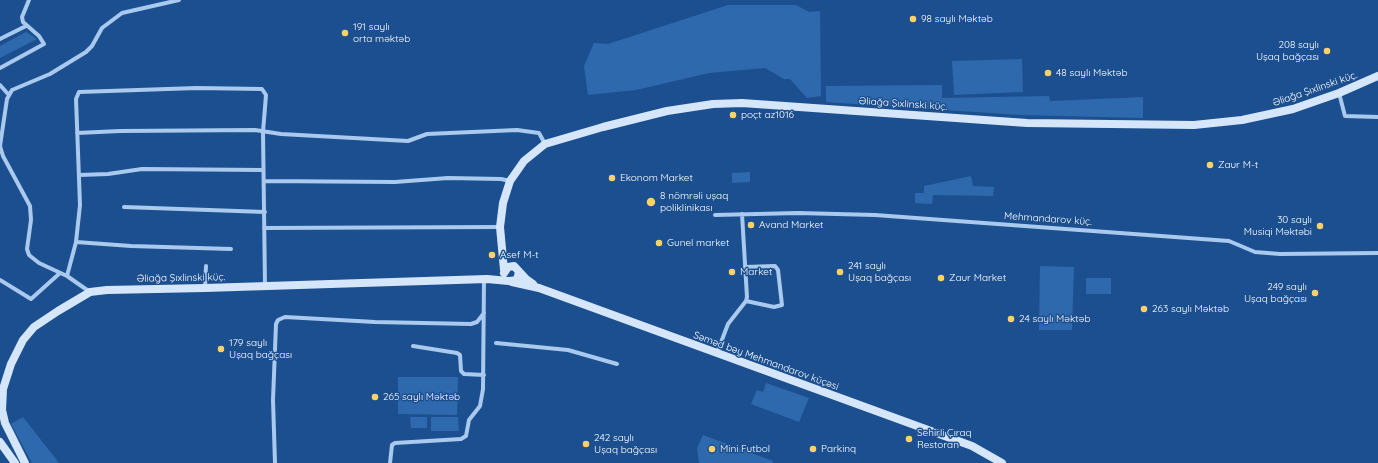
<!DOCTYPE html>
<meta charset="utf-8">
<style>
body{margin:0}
canvas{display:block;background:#1b4f8f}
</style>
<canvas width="1378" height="463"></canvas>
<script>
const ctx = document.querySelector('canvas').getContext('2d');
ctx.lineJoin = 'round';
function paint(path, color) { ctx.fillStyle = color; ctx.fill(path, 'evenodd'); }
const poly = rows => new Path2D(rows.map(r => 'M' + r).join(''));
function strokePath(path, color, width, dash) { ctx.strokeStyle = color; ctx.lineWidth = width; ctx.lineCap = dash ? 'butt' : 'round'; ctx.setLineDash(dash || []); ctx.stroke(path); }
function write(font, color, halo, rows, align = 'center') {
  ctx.font = font + ' Quicksand,sans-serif'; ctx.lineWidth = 3; ctx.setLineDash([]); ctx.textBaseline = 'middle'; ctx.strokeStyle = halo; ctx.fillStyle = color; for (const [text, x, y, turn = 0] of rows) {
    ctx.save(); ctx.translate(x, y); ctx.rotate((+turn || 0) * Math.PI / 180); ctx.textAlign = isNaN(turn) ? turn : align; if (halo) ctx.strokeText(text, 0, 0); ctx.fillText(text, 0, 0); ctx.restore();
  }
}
paint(poly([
 [728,5,796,5,809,12,820,11,821,96,807,98,790,79,784,79,765,68,709,73,636,90,588,95,584,66,594,43,608,44],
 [26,32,37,39,0,58,0,46],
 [1022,59,1023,92,954,95,952,61],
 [942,85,942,98,1049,96,1050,101,1143,97,1143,118,1020,115,826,102,826,86],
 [750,172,750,182,732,183,732,173],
 [971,176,973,186,994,187,993,196,933,195,932,204,915,203,915,193,924,193,924,186],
 [1040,266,1074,267,1072,330,1039,330],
 [1086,278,1111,278,1111,294,1086,294],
 [398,377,458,377,457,415,398,414],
 [766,383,809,398,799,422,751,404,757,390,763,392],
 [23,417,59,463,32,463,11,424],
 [410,417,427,417,427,428,411,428],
 [431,417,458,417,459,431,431,431],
 [703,435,773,461,773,463,699,463,697,448]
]), '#2e69ad');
strokePath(poly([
 [0,39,26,26],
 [0,68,44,44,39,36,23,22,22,17,29,0],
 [0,85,8,94],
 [1339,93,1345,116,1378,117],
 [77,133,120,131,255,130,281,134,408,141,427,134,517,130,539,133,545,144],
 [79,175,108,174,142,169,263,170],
 [264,181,395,182,448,178,501,179,510,181],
 [124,207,265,212],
 [715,215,798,213,875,215,1229,241,1255,252,1280,254,1378,253],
 [264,228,500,227],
 [76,242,131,246,231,249],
 [745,267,775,266,778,270,782,305,774,307,746,301],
 [67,276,76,242,80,205,76,99,79,92,197,88,262,89,266,95,263,132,265,286],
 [0,280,31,299,60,273],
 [205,288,206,266],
 [90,292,67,276,39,263,29,255,27,249,31,220,30,206,3,156,0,146,7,99,12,90,50,74,86,52,92,46,102,28,122,13,179,0],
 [496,343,568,350,617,364],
 [413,346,457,353,460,355,461,371,464,374,484,375],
 [717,353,728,324,746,301,747,297,742,214],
 [275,463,273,400,276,324,278,320,285,317,375,322,471,324,477,322,484,313],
 [390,463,392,445,395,443,461,439,466,436,469,420,480,406,483,389,484,279]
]), '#a9c9ee', 4);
strokePath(poly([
 [504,270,500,227,503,203,510,181,524,161,545,144,603,127,667,111,713,104,742,103,1027,123,1194,125,1242,120,1293,109,1339,93,1378,76],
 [504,273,508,267,514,266,526,279,533,284],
 [510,281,517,280,519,272],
 [512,282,539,288,972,446,1002,463],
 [0,442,15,463],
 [25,463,5,423,2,410,3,389,11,364,23,340,34,327,58,311,90,292,107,290,205,288,487,279,509,281]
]), '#d6e6fa', 8);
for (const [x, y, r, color] of [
 [913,19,4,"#ffd166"],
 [345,33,4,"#ffd166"],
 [1327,51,4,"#ffd166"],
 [1048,73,4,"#ffd166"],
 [733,115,4,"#ffd166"],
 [1210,165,4,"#ffd166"],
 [612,178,4,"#ffd166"],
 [651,202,5,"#ffd166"],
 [751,225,4,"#ffd166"],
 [1320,226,4,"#ffd166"],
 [659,243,4,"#ffd166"],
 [492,255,4,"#ffd166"],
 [732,272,4,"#ffd166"],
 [840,272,4,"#ffd166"],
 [941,278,4,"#ffd166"],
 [1315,293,4,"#ffd166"],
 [1144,309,4,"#ffd166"],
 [1011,319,4,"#ffd166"],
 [221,349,4,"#ffd166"],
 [375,397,4,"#ffd166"],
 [909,439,4,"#ffd166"],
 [586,444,4,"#ffd166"],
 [712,449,4,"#ffd166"],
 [813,449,4,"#ffd166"]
]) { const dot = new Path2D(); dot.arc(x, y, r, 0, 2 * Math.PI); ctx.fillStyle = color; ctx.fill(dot); strokePath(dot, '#1b4f8f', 1.5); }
write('10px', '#fff', '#1b4f8f', [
 ["98 saylı Məktəb",921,19],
 ["191 saylı",353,27],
 ["orta məktəb",353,39],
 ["208 saylı",1319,45,"right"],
 ["Uşaq bağçası",1319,57,"right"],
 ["48 saylı Məktəb",1056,73],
 ["poçt az1016",741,115],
 ["Zaur M-t",1218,165],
 ["Ekonom Market",620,178],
 ["8 nömrəli uşaq",660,196],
 ["poliklinikası",660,208],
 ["30 saylı",1312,220,"right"],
 ["Musiqi Məktəbi",1312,232,"right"],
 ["Avand Market",759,225],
 ["Gunel market",667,243],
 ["Asef M-t",500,255],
 ["241 saylı",848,266],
 ["Uşaq bağçası",848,278],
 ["Market",740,272],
 ["Zaur Market",949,278],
 ["249 saylı",1307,287,"right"],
 ["Uşaq bağçası",1307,299,"right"],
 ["263 saylı Məktəb",1152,309],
 ["24 saylı Məktəb",1019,319],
 ["179 saylı",229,343],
 ["Uşaq bağçası",229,355],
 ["265 saylı Məktəb",383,397],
 ["Sehirli Çıraq",917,433],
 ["Restoran",917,445],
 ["242 saylı",594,438],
 ["Uşaq bağçası",594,450],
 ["Mini Futbol",720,449],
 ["Parkinq",821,449]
], 'left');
write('10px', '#fff', '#1b4f8f', [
 ["Əliağa Şıxlinski küç.",1315,89,-19],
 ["Əliağa Şıxlinski küç.",903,104,4],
 ["Mehmandarov küç.",1048,219,4],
 ["Əliağa Şıxlinski küç.",181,278,-1],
 ["Səməd bəy Mehmandarov küçəsi",766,361,20]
]);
</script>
